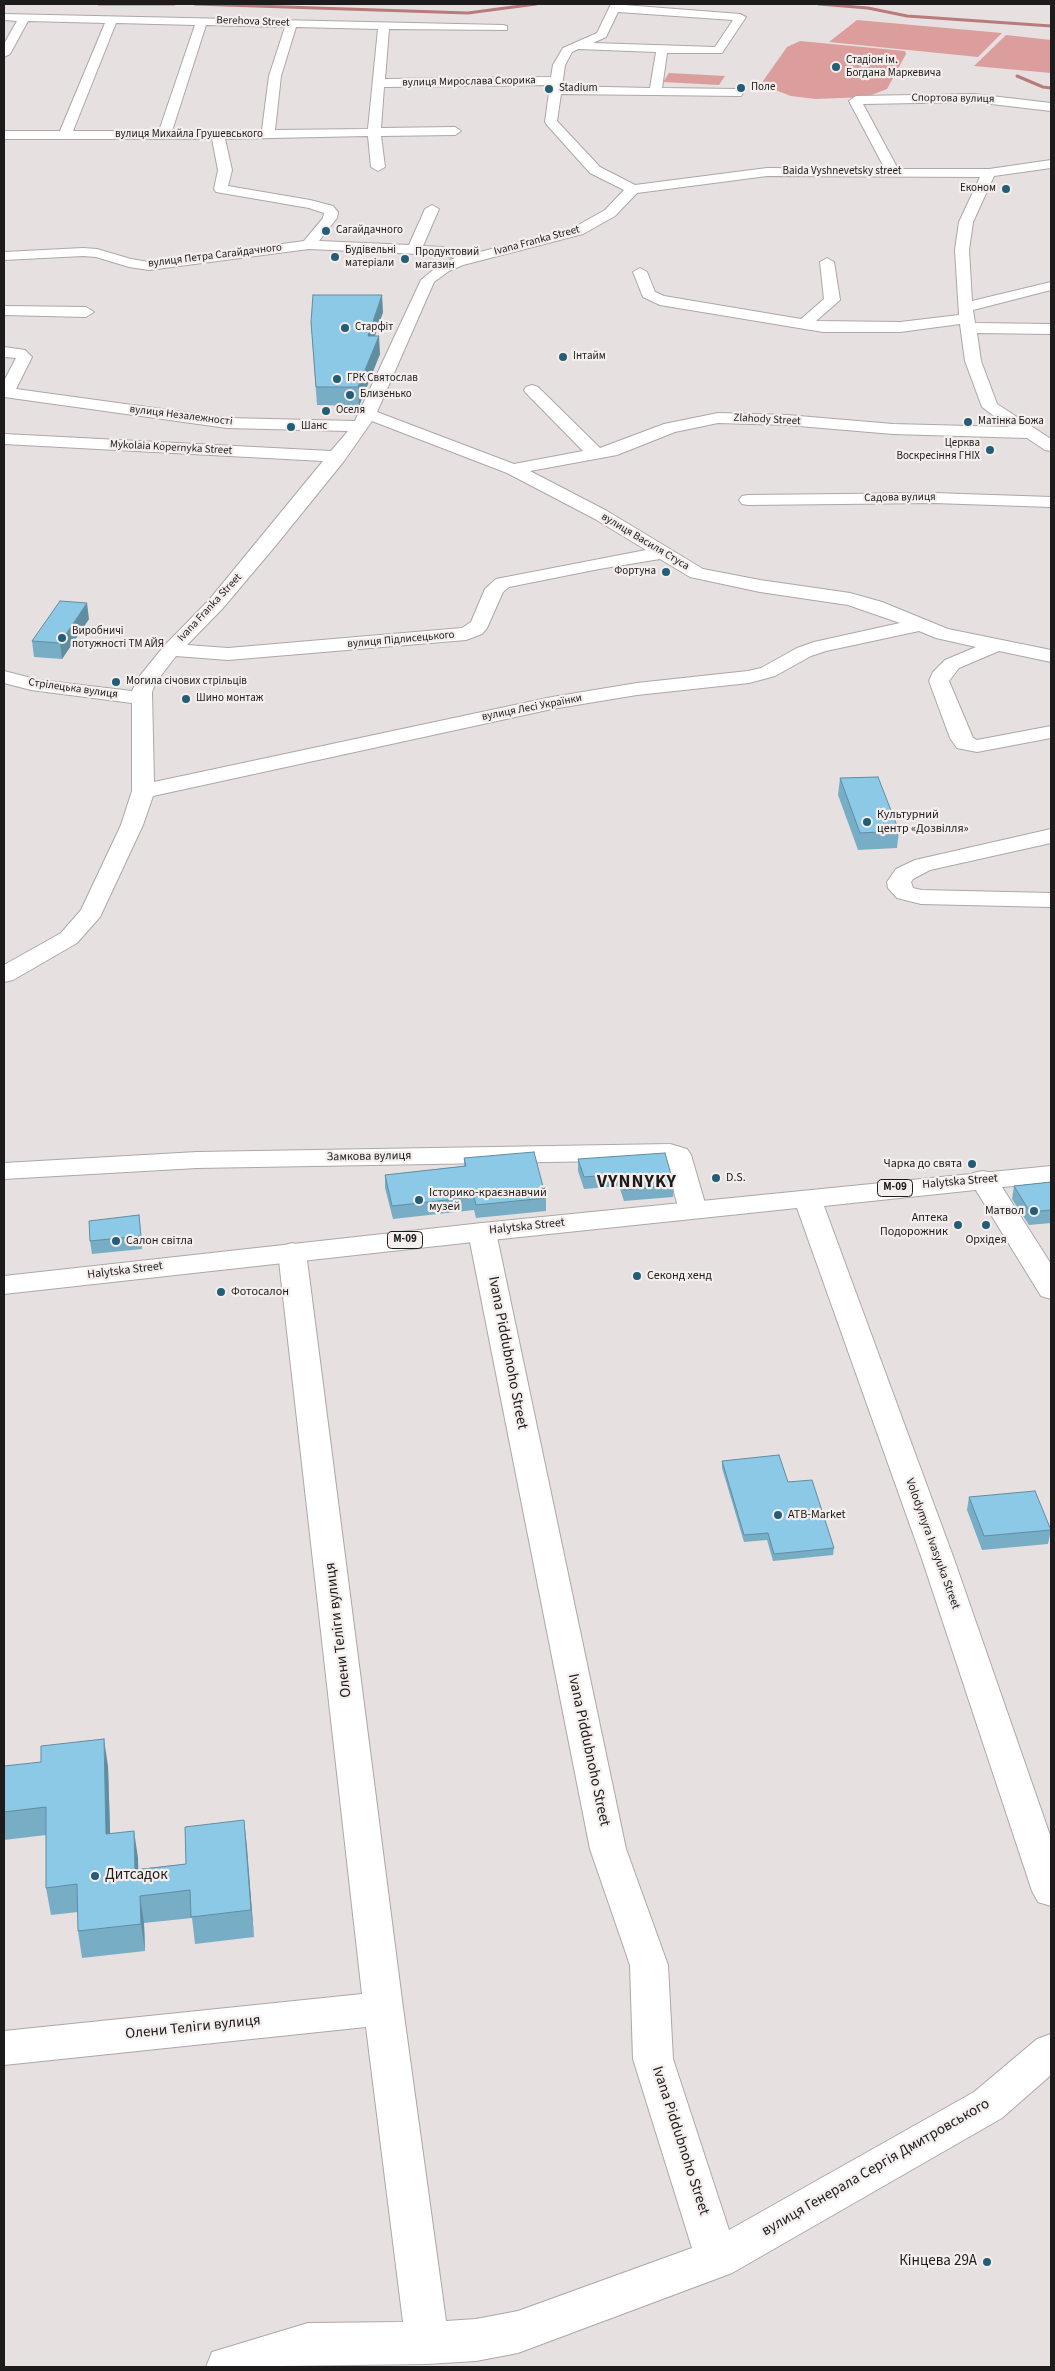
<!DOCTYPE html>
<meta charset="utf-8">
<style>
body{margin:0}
#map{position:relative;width:1055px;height:2371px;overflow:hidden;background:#e7e0e0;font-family:"Source Sans 3",sans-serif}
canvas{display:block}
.frame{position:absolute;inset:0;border:5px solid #1d1b1b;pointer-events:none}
</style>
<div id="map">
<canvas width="1055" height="2371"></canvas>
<div class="frame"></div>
</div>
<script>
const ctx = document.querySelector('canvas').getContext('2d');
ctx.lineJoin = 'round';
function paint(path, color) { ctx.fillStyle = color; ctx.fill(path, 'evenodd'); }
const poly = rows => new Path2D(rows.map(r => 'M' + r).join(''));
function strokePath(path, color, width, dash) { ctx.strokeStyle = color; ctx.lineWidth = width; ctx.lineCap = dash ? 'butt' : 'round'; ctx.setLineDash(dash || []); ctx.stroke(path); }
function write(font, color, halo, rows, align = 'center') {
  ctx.font = font + ' "Source Sans 3",sans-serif'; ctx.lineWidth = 4.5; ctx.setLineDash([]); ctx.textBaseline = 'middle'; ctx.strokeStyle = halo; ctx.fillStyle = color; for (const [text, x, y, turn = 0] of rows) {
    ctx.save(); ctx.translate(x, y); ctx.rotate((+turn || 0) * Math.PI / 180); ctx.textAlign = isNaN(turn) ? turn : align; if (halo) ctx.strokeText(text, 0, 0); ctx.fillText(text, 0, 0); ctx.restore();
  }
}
paint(poly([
 [857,20,1002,33,978,57,829,42],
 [1006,35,1051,40,1051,73,974,66],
 [800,41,905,51,906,54,887,89,866,97,815,99,791,96,767,87,763,81,787,47],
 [669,73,725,76,719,85,663,82]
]), '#dc9d9d');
strokePath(poly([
 [99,4,174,4],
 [195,4,468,13,536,4],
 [819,4,868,8,907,16,1051,26],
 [1017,76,1043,87,1051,88]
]), '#b77b7c', 3);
const minor = poly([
 [611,4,740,14,746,17,722,53,667,53,662,88,737,89,741,90,743,93,741,96,561,94,557,121,600,167,635,185,767,168,885,169,849,101,856,96,974,94,1051,103,1051,111,974,102,863,104,898,169,989,169,1051,160,1051,168,994,176,973,222,969,250,972,301,1051,282,1051,290,973,310,975,323,1051,324,1051,334,977,333,981,361,997,404,1051,439,1051,451,1045,450,1027,438,893,434,787,425,718,423,675,432,617,455,530,471,607,511,703,569,760,580,850,593,882,602,948,629,1051,650,1051,662,999,651,959,668,949,681,973,738,977,740,1051,726,1051,738,977,752,957,748,950,738,929,681,933,672,945,660,976,647,936,638,919,631,826,651,811,656,775,676,749,683,637,695,552,709,153,796,143,825,100,917,77,943,13,980,4,982,4,965,61,933,81,910,121,825,132,791,132,703,31,690,4,683,4,671,39,680,132,691,139,677,164,646,209,600,323,461,4,444,4,434,331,451,348,431,227,428,4,397,4,381,16,358,4,357,4,347,25,350,32,357,16,389,227,418,355,421,421,280,439,265,455,258,442,255,309,249,149,270,129,267,96,257,83,256,4,260,4,252,83,248,97,249,131,259,149,262,304,241,323,218,324,213,309,208,216,192,214,189,218,170,212,139,4,139,4,131,60,131,105,23,28,21,10,54,4,57,4,44,17,21,4,20,4,14,503,25,507,26,507,30,389,29,385,79,551,77,553,65,563,48,597,33,611,4],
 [618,12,733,20,715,47,593,43,606,37,618,12],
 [116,23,195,25,159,131,73,131,116,23],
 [206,25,285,27,269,76,262,130,172,131,206,25],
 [296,27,378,29,368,129,275,130,281,76,296,27],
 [578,49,656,52,650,88,562,86,565,65,572,52,578,49],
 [550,85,545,122,547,125,590,173,624,190,605,210,573,228,472,254,442,247,423,246,439,209,432,205,425,209,409,245,319,241,337,218,338,212,333,206,310,200,228,186,232,170,225,139,368,136,371,167,378,171,385,167,381,136,455,135,461,131,455,127,381,128,384,87,550,85],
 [767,176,980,177,959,222,955,250,959,315,900,322,816,321,840,300,834,262,827,258,820,262,824,299,801,319,664,296,655,292,647,272,640,268,633,272,643,297,660,305,823,332,900,332,960,324,965,361,982,407,1009,427,893,424,787,415,718,413,664,424,600,448,538,387,532,385,526,387,524,390,526,393,583,451,514,464,377,412,434,282,449,271,463,265,583,234,615,216,637,193,767,176],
 [372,421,507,473,595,519,646,550,496,579,485,589,471,622,462,628,228,648,187,645,223,608,277,544,344,461,372,421],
 [660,559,690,577,760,592,848,605,900,623,814,642,797,648,761,668,748,671,637,683,552,697,154,782,152,692,156,682,176,656,228,660,466,640,482,634,487,628,503,592,509,587,599,569,660,559],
 [4,306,86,307,94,312,86,317,4,315,4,306],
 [934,493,1051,497,1051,507,934,503,748,505,742,504,739,500,742,496,748,495,934,493],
 [1051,829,1051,843,930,870,913,879,911,882,913,888,921,890,1051,893,1051,907,921,904,897,898,888,888,887,882,896,869,915,860,1051,829],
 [670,1144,687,1149,691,1155,707,1210,703,1216,693,1218,683,1216,679,1210,665,1160,197,1168,4,1179,4,1163,197,1152,670,1144],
 [983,1171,993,1173,1051,1264,1051,1299,1041,1296,969,1179,973,1173,983,1171],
 [482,1223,492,1226,496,1232,626,1849,668,1965,673,2059,729,2230,974,2092,1037,2039,1051,2034,1051,2075,1002,2118,732,2273,518,2353,476,2361,427,2364,206,2367,212,2352,308,2323,403,2322,366,2027,4,2065,4,2031,362,1994,278,1252,282,1246,292,1243,302,1246,306,1252,403,2008,446,2321,476,2319,518,2311,692,2248,633,2059,630,1965,590,1849,468,1232,472,1226,482,1223]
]);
const major = poly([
 [1051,1166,1051,1182,824,1206,954,1559,1051,1838,1051,1906,1038,1902,1032,1891,922,1559,797,1208,482,1241,4,1294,4,1276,482,1223,1051,1166]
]);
strokePath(minor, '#ada7a7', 2);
strokePath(major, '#ada7a7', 2);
paint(minor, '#fff');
paint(major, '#fff');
paint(poly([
 [383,312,375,336,380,354,359,406,317,405,311,322],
 [89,619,62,659,34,657,32,641],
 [840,778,899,831,897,848,858,850,838,795],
 [464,1158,546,1198,546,1211,476,1218,474,1210,393,1219,385,1188,385,1175,464,1166],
 [578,1159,674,1185,673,1197,624,1201,619,1186,584,1189,578,1171],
 [1051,1182,1051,1223,1029,1225,1012,1199,1014,1186],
 [139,1215,142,1249,92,1254,90,1241],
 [722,1461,788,1482,834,1548,833,1555,773,1561,767,1540,744,1542,722,1468],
 [969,1497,1051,1530,1048,1544,982,1550,967,1510],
 [4,1766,108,1766,110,1834,138,1858,138,1869,186,1864,244,1820,254,1937,195,1944,192,1918,144,1923,145,1951,82,1958,78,1931,78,1912,51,1915,46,1888,46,1835,4,1840]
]), '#78adc6');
paint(poly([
 [382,295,383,312,369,353,368,336],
 [379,336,380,354,359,406,358,387],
 [87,603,89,619,62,659,60,643],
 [104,1739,108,1766,111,1861,106,1834],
 [244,1820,247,1847,254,1937,251,1910],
 [134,1831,138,1858,139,1897,135,1870],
 [140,1896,144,1923,145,1951,141,1924]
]), '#618da1');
const building = poly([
 [313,295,382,295,368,336,379,336,358,387,316,387,311,322,313,295],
 [60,601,87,603,60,643,32,641,60,601],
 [878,777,899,831,860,833,840,778,878,777],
 [534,1152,546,1198,476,1205,474,1197,392,1206,385,1175,466,1166,464,1158,534,1152],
 [665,1153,674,1185,624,1190,620,1174,584,1177,578,1159,665,1153],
 [1051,1182,1051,1210,1030,1212,1014,1186,1051,1182],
 [139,1215,141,1236,90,1241,89,1221,139,1215],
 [779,1455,788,1482,812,1480,834,1548,774,1554,768,1533,744,1535,722,1461,779,1455],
 [1035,1491,1051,1530,984,1536,969,1497,1035,1491],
 [104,1739,106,1834,134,1831,135,1870,186,1864,185,1827,244,1820,251,1910,191,1917,190,1890,140,1896,141,1924,78,1931,77,1884,46,1888,46,1807,4,1812,4,1766,41,1762,41,1746,104,1739]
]);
paint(building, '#8bc9e6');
strokePath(building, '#618da1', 1);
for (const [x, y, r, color] of [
 [836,67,5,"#235d76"],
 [741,88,5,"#235d76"],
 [549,89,5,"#235d76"],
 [1006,189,5,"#235d76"],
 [326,231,5,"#235d76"],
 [335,257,5,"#235d76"],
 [405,259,5,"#235d76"],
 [345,328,5,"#235d76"],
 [563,357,5,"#235d76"],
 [337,379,5,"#235d76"],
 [350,395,5,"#235d76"],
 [326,411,5,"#235d76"],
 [968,422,5,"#235d76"],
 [291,427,5,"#235d76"],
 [990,450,5,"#235d76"],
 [666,572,5,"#235d76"],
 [62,638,5,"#235d76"],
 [116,682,5,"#235d76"],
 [186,699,5,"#235d76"],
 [867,822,5,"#235d76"],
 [972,1164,5,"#235d76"],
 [716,1178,5,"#235d76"],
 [419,1200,5,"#235d76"],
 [1034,1211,5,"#235d76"],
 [958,1225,5,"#235d76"],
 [986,1225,5,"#235d76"],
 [116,1241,5,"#235d76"],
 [637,1276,5,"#235d76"],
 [221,1292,5,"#235d76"],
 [778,1515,5,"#235d76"],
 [95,1876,5,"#235d76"],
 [987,2262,5,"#235d76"]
]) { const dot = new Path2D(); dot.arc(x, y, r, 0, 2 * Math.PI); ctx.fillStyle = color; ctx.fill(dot); strokePath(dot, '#f4eeed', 2); }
write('11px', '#1d1b1b', '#f4eeed', [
 ["Berehova Street",253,22,2],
 ["вулиця Мирослава Скорика",469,82,-1],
 ["Спортова вулиця",953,99,1],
 ["вулиця Михайла Грушевського",189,135],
 ["Baida Vyshnevetsky street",842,172],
 ["Ivana Franka Street",537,241,-15],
 ["вулиця Петра Сагайдачного",215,256,-7],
 ["вулиця Незалежності",181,416,7],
 ["Zlahody Street",767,420,3],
 ["Mykolaia Kopernyka Street",171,448,3],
 ["Садова вулиця",900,498,-1],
 ["вулиця Василя Стуса",645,542,31],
 ["Ivana Franka Street",210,608,-47],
 ["вулиця Підлисецького",401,640,-5],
 ["Стрілецька вулиця",73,689,8],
 ["вулиця Лесі Українки",532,708,-11]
]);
write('11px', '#1d1b1b', '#f4eeed', [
 ["Стадіон ім.",846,61],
 ["Богдана Маркевича",846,74],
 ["Поле",751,88],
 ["Stadium",559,89],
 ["Економ",996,189,"right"],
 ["Сагайдачного",336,231],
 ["Будівельні",345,251],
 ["матеріали",345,264],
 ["Продуктовий",415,253],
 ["магазин",415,266],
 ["Старфіт",355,328],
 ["Інтайм",573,357],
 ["ГРК Святослав",347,379],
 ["Близенько",360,395],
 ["Оселя",336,411],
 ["Матінка Божа",978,422],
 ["Шанс",301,427],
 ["Церква",980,444,"right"],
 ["Воскресіння ГНІХ",980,457,"right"],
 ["Фортуна",656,572,"right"],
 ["Виробничі",72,632],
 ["потужності ТМ АЙЯ",72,645],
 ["Могила січових стрільців",126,682],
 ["Шино монтаж",196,699]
], 'left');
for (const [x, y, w] of [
 [895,1188,35],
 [405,1240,35]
]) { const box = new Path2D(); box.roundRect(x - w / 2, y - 8.5, w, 17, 4); ctx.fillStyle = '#f4eeed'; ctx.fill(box); strokePath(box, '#1d1b1b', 1); }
write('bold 11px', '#1d1b1b', null, [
 ["М-09",895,1188],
 ["М-09",405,1240]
]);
write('12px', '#1d1b1b', '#f4eeed', [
 ["Культурний",877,815],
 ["центр «Дозвілля»",877,829],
 ["Чарка до свята",962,1164,"right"],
 ["D.S.",726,1178],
 ["Історико-краєзнавчий",429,1193],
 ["музей",429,1207],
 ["Матвол",1024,1211,"right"],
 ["Аптека",948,1218,"right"],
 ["Подорожник",948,1232,"right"],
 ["Орхідея",986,1240,"center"],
 ["Салон світла",126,1241],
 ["Секонд хенд",647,1276],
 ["Фотосалон",231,1292],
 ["ATB-Market",788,1515]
], 'left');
write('12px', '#1d1b1b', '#f4eeed', [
 ["Замкова вулиця",369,1157,-1],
 ["Halytska Street",960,1182,-5],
 ["Halytska Street",527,1227,-6],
 ["Halytska Street",125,1271,-7],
 ["Volodymyra Ivasyuka Street",932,1544,70]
]);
write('15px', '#1d1b1b', '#f4eeed', [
 ["Ivana Piddubnoho Street",507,1353,79],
 ["Олени Теліги вулиця",339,1630,-97],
 ["Ivana Piddubnoho Street",588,1750,78],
 ["Олени Теліги вулиця",193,2028,-6],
 ["Ivana Piddubnoho Street",680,2141,72],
 ["вулиця Генерала Сергія Дмитровського",876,2168,-30]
]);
write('15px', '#1d1b1b', '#f4eeed', [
 ["Дитсадок",105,1876],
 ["Кінцева 29А",977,2262,"right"]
], 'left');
ctx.letterSpacing = '1px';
write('bold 18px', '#1d1b1b', '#f4eeed', [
 ["VYNNYKY",637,1183]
]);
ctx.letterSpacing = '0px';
</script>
